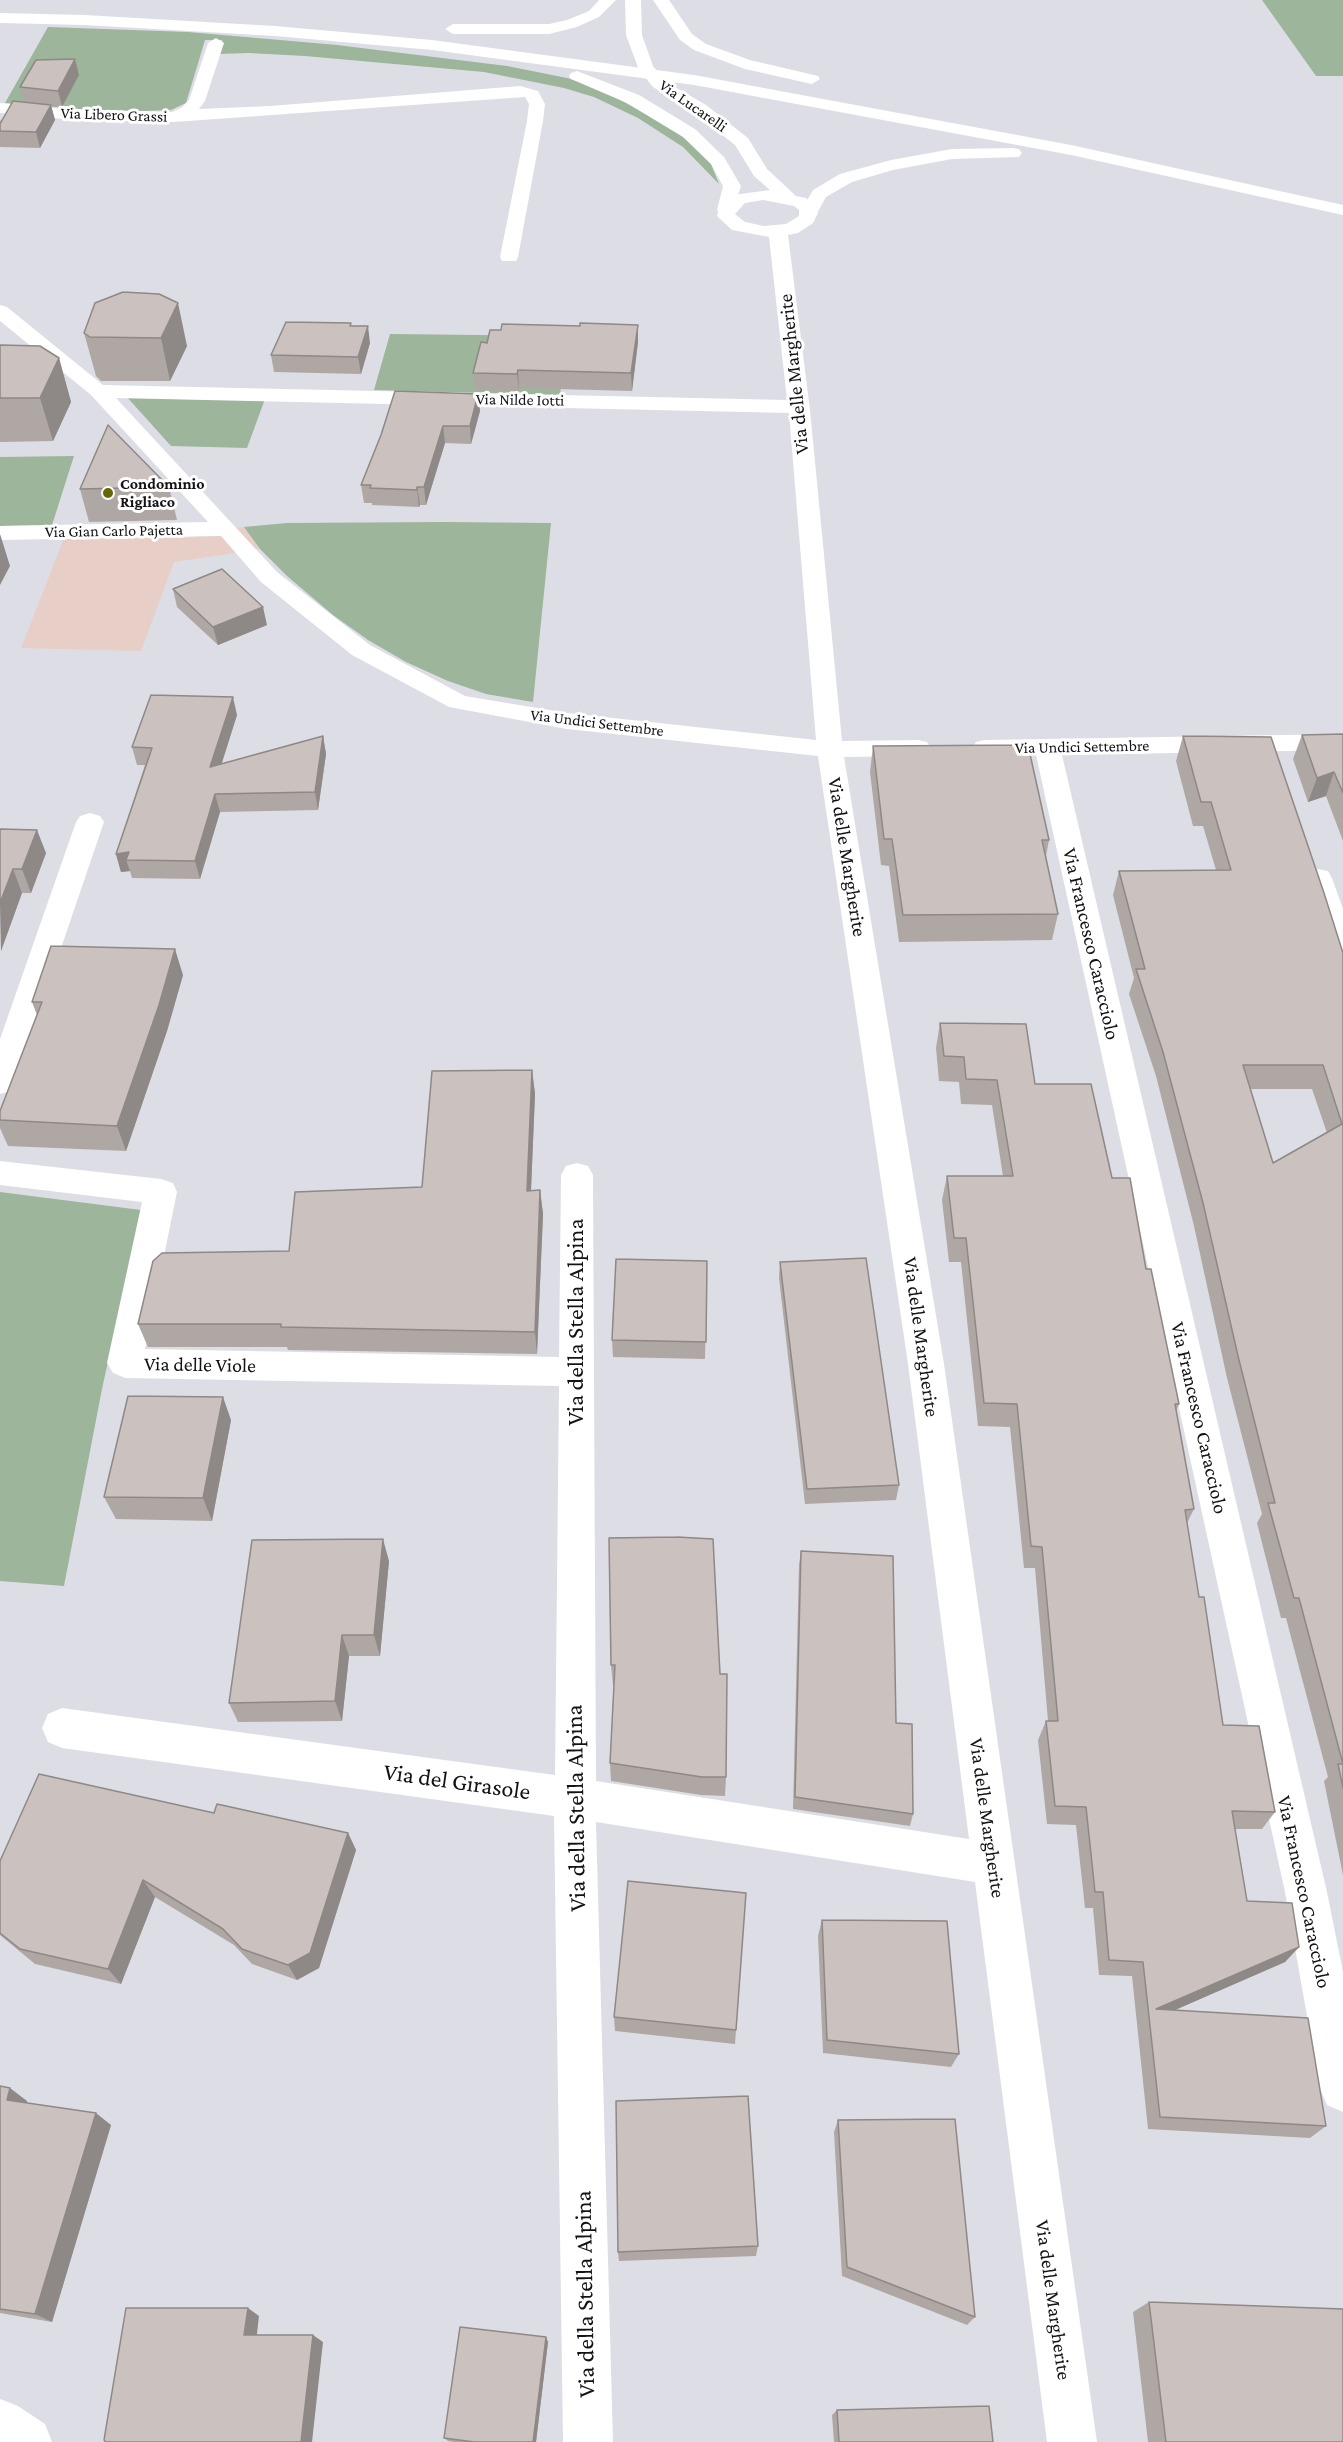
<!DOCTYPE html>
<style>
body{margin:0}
canvas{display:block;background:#dcdde5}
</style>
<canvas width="1343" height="2442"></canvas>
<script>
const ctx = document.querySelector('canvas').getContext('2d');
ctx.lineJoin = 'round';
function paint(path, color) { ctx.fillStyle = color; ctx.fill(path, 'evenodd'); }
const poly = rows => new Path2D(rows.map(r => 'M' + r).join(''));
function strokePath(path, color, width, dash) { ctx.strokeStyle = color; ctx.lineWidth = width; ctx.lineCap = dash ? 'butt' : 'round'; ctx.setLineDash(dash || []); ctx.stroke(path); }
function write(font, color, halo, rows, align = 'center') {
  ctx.font = font + ' "Crimson Pro",serif'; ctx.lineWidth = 6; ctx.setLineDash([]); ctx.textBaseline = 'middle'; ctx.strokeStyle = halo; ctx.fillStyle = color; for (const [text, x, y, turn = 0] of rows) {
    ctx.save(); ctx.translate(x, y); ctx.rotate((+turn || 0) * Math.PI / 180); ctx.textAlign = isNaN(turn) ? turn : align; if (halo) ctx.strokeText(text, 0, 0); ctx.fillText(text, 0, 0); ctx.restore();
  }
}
paint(poly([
 [244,527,260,549,174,562,141,651,21,648,65,536,187,538]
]), '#e7cec7');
paint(poly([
 [1262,0,1343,0,1343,76,1316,76],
 [48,27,188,32,337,45,507,66,567,78,587,84,617,98,672,129,689,141,711,164,719,184,683,147,638,118,594,97,564,88,484,72,305,56,249,53,218,54,223,43,222,40,205,40,186,103,171,110,117,112,5,103],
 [390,334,568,336,560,395,374,390],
 [126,396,265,399,247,448,171,446],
 [74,456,52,525,0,526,0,457],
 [444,522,551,523,533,702,486,694,448,681,406,662,368,640,333,615,287,576,260,549,244,527,287,523],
 [0,1192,141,1210,102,1389,64,1586,0,1581]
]), '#9cb59b');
paint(poly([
 [625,0,641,0,642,35,653,66,665,81,706,105,748,138,767,169,796,196,806,198,816,207,818,213,813,223,798,233,788,235,810,410,842,741,918,740,927,742,931,748,927,754,918,756,844,757,944,1364,1097,2442,1047,2442,975,1882,596,1822,613,2442,563,2442,554,1816,62,1748,48,1742,42,1728,48,1714,62,1708,555,1775,559,1386,125,1378,113,1373,107,1363,142,1202,0,1185,0,1161,161,1179,173,1183,177,1192,145,1349,559,1357,561,1175,566,1166,577,1163,588,1166,593,1175,596,1781,969,1839,908,1364,818,756,567,729,449,707,352,655,261,582,221,536,0,540,0,526,208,522,91,395,0,321,0,305,7,307,103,385,787,400,769,237,732,230,717,216,720,206,733,195,770,190,754,176,735,145,694,113,653,87,639,70,626,35,625,0],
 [763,200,794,206,799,210,799,216,786,224,764,226,745,222,735,214,745,203,763,200],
 [116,398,789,413,816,740,567,713,465,696,370,645,277,572,116,398],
 [216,38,224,43,205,101,199,109,270,106,520,86,538,91,545,104,543,121,518,257,516,261,502,261,500,257,527,121,529,104,525,97,174,122,64,119,0,113,0,103,64,109,172,112,181,108,189,100,208,43,216,38],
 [1343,734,1343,750,1062,755,1327,1892,1343,1972,1343,2112,1327,2105,1320,2089,1285,1892,1036,755,985,756,976,754,972,748,976,742,985,740,1343,734],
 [90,813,100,816,104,822,15,1083,11,1091,0,1094,0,1039,76,822,80,816,90,813],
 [1318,869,1328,871,1332,878,1343,909,1343,960,1333,957,1328,950,1304,878,1308,871,1318,869],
 [0,2399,18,2406,45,2424,52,2442,0,2442,0,2399]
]), '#fff');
paint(poly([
 [599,0,616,0,599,17,577,27,549,34,453,34,445,29,453,24,549,24,567,20,589,11,599,0],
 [653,0,669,0,692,34,706,44,750,60,818,76,820,79,812,84,745,69,694,50,680,40,653,0],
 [0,13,85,15,275,26,432,40,694,75,1071,145,1343,205,1343,215,1071,155,694,85,432,50,275,36,85,25,0,23,0,13],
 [577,71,639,95,695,129,724,157,741,186,732,214,720,214,717,210,723,186,711,164,683,137,627,103,571,79,569,76,571,73,577,71],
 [1013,148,1019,149,1022,153,1019,157,952,159,893,170,852,182,826,197,815,217,803,217,800,213,813,190,840,174,891,160,952,149,1013,148]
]), '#fff');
paint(poly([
 [79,75,62,107,51,106,55,120,40,148,0,147,0,119,1,122,24,102,20,87],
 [95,303,187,346,170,381,101,381,96,376,84,333],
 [638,325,638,342,632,391,519,388,519,391,475,390,473,373,487,343,501,330,580,326],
 [370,343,361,374,274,372,271,355],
 [0,345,59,358,71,402,53,441,0,442],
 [478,394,480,411,471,444,445,443,426,505,420,505,419,507,372,505,372,503,364,503,361,485],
 [169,487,177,520,89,522,80,489],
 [173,589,267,625,218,645,177,607],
 [237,715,221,764,323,736,326,754,318,810,220,812,200,879,132,878,130,871,121,872,116,854,145,765,137,765,132,747],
 [1343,734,1343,841,1326,796,1308,802,1293,759,1302,735],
 [1183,736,1343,953,1343,1875,1324,1781,1328,1777,1286,1618,1281,1618,1257,1523,1262,1514,1227,1378,1194,1226,1156,1076,1129,994,1134,978,1113,895,1119,871,1216,870,1203,826,1193,826,1176,761],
 [1250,1089,1312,1089,1327,1133,1273,1163],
 [873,746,1049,840,1046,856,1058,914,1052,940,899,942,889,866,881,865,870,772],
 [0,829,46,853,31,893,22,893,1,951],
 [183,975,167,1031,126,1151,8,1146,0,1128,0,1111,37,1015,32,1002],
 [940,1023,1035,1084,1112,1178,1146,1269,1179,1404,1176,1411,1194,1509,1187,1523,1199,1597,1223,1725,1275,1812,1262,1829,1235,1829,1247,1901,1299,1947,1285,1962,1174,2010,1326,2126,1310,2138,1148,2129,1132,1976,1099,1975,1093,1908,1085,1908,1076,1825,1047,1824,1038,1740,1046,1721,1048,1721,1035,1568,1024,1568,1010,1427,978,1426,961,1262,949,1262,942,1200,947,1176,1003,1176,992,1105,961,1104,959,1082,939,1081,936,1048],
 [532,1070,535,1094,531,1190,540,1190,543,1214,537,1354,288,1350,287,1347,148,1347,138,1324,422,1187],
 [707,1261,705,1359,613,1357,612,1340],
 [780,1262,899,1485,896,1500,805,1504,779,1278],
 [231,1420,212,1521,116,1519,104,1497],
 [609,1538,726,1777,725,1796,701,1795,611,1781,610,1763,614,1685,613,1685,611,1665],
 [801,1551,913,1814,910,1826,793,1809,799,1565],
 [389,1561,380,1656,349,1656,342,1721,238,1722,229,1703],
 [214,1813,348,1833,356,1850,319,1968,297,1980,252,1964,234,1945,155,1897,121,1984,35,1964,0,1935,0,1861],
 [822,1920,959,2054,951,2067,823,2053,818,1936],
 [614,2017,736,2030,735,2044,615,2031],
 [0,2086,27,2101,26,2103,111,2125,52,2322,0,2313],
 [838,2120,975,2317,967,2325,842,2276,834,2132],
 [758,2246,756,2256,619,2261,618,2252],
 [1149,2302,1343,2442,1148,2442,1133,2312],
 [546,2337,548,2342,536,2442,454,2442,448,2441,444,2438],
 [837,2410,993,2442,834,2442,832,2415]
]), '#afa7a4');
paint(poly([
 [75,59,79,75,62,107,58,91],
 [51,105,55,120,40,148,36,132],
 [178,303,187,346,170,381,161,338],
 [638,325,638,342,632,391,631,373],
 [368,326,370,343,361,374,358,357],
 [59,358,71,402,53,441,40,398],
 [518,370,519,388,519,391,517,374],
 [478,394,480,411,471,444,470,426],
 [443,426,445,443,426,505,424,487],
 [417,487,420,505,419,507,417,490],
 [0,534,10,566,0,585],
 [263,607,267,625,218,645,213,627],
 [233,697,237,715,215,785,210,767],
 [323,736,326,754,318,810,315,792],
 [1334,772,1326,796,1308,802,1317,778],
 [215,794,220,812,200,879,195,861],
 [37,830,46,853,31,893,22,869],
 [129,852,126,860,130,871,121,872,116,854],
 [13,869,22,893,1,951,0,903],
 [175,949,183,975,167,1031,126,1151,117,1126],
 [532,1070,535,1094,530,1214,527,1191],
 [540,1190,543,1214,537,1354,535,1332],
 [223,1397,231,1420,212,1521,203,1498],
 [383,1539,389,1561,380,1656,374,1635],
 [342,1635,349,1656,342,1721,335,1701],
 [348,1833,356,1850,319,1968,297,1980,288,1965],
 [143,1880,155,1897,121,1984,108,1969],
 [1299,1947,1285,1962,1150,2021,1156,2009],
 [10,2088,27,2101,23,2112,7,2100],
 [96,2113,111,2125,52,2322,35,2314],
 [248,2308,259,2316,256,2342,244,2335],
 [313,2335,323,2342,312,2442,301,2442],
 [546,2337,548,2342,536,2442,533,2442]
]), '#8e8886');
const building = poly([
 [75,59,58,91,20,87,36,60,75,59],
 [13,101,51,105,36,132,0,131,0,124,13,101],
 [123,292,159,294,178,303,161,338,90,337,84,333,95,303,123,292],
 [286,322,351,323,350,326,368,326,358,357,271,355,286,322],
 [580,323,638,325,631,373,518,370,517,374,473,373,481,342,487,343,490,330,501,330,502,324,580,326,580,323],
 [0,345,40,346,59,358,40,398,0,398,0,345],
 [395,391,478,394,470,426,443,426,424,487,417,487,417,490,370,488,371,485,361,485,381,435,395,391],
 [108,425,169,487,80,489,108,425],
 [222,569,263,607,213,627,173,589,222,569],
 [151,695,233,697,210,767,323,736,315,792,215,794,195,861,126,860,129,852,116,854,152,748,132,747,151,695],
 [1343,734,1343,793,1334,772,1317,778,1302,735,1343,734],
 [1183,736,1271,737,1324,893,1343,953,1343,1764,1299,1598,1294,1598,1268,1503,1275,1503,1238,1356,1203,1203,1163,1052,1136,969,1145,969,1119,871,1231,870,1211,802,1201,802,1183,736],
 [1243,1065,1323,1065,1342,1124,1273,1163,1243,1065],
 [1028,745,1049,840,1042,840,1058,914,903,915,892,839,884,839,873,746,1028,745],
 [0,829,37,830,22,869,13,869,0,903,0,829],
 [51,946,175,949,159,1005,117,1126,0,1120,0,1111,42,1002,32,1002,51,946],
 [940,1023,1026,1024,1035,1084,1091,1084,1112,1178,1130,1178,1146,1269,1151,1269,1179,1404,1175,1404,1194,1509,1185,1510,1199,1597,1204,1597,1223,1725,1259,1726,1275,1812,1232,1811,1247,1901,1292,1903,1299,1947,1156,2009,1308,2018,1326,2126,1160,2117,1143,1962,1109,1960,1103,1892,1095,1892,1086,1807,1055,1806,1046,1721,1058,1721,1042,1547,1031,1546,1017,1404,984,1403,966,1238,954,1238,947,1176,1013,1176,997,1080,966,1079,964,1057,944,1056,940,1023],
 [532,1070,527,1191,540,1190,535,1332,281,1327,281,1324,138,1324,153,1261,162,1253,289,1251,295,1192,422,1187,432,1071,532,1070],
 [866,1258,899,1485,807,1489,780,1262,866,1258],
 [616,1259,707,1261,706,1342,612,1340,616,1259],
 [128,1396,223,1397,203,1498,104,1497,128,1396],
 [677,1537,713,1539,720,1674,727,1674,726,1777,702,1777,610,1763,615,1665,611,1665,609,1538,677,1537],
 [383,1539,374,1635,342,1635,335,1701,229,1703,252,1540,383,1539],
 [801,1551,893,1556,896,1723,912,1724,913,1814,795,1797,801,1551],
 [1338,1764,1343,1764,1343,1788,1338,1764],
 [39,1774,214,1813,217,1804,348,1833,310,1953,288,1965,242,1949,223,1929,143,1880,108,1969,20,1949,0,1933,0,1861,39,1774],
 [628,1881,746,1893,736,2030,614,2017,628,1881],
 [822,1920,947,1921,959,2054,827,2040,822,1920],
 [0,2086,10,2088,7,2100,96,2113,35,2314,0,2309,0,2086],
 [748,2096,758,2246,618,2252,616,2101,748,2096],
 [955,2119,975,2317,847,2267,838,2120,955,2119],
 [1149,2302,1343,2309,1343,2442,1166,2442,1149,2302],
 [126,2308,248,2308,244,2335,313,2335,301,2442,106,2442,104,2440,126,2308],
 [460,2327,546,2337,533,2442,474,2442,444,2438,460,2327],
 [989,2406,993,2442,839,2442,837,2410,989,2406]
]);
paint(building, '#cbc2bf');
strokePath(building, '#8e8886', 1.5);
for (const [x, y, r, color] of [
 [108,493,6,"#646703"]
]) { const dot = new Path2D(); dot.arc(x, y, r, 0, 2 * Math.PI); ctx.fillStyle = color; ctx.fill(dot); strokePath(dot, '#fff', 2); }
write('16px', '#131316', '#fff', [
 ["Via Lucarelli",693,106,35],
 ["Via Libero Grassi",114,115,2],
 ["Via Nilde Iotti",520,400,1],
 ["Via Gian Carlo Pajetta",114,531,-1],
 ["Via Undici Settembre",597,723,7],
 ["Via Undici Settembre",1082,747,-1]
]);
write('bold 16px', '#131316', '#fff', [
 ["Condominio",120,484],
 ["Rigliaco",120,502]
], 'left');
write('20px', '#131316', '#fff', [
 ["Via delle Margherite",794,374,-96],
 ["Via delle Margherite",847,857,81],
 ["Via Francesco Caracciolo",1091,944,77],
 ["Via delle Margherite",921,1337,82],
 ["Via delle Viole",200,1365,1],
 ["Via Francesco Caracciolo",1199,1418,77],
 ["Via delle Margherite",987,1818,82],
 ["Via Francesco Caracciolo",1304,1892,78],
 ["Via delle Margherite",1053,2300,82]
]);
write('24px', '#131316', '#fff', [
 ["Via della Stella Alpina",576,1322,-90],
 ["Via del Girasole",457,1782,8],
 ["Via della Stella Alpina",576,1808,-91],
 ["Via della Stella Alpina",585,2294,-91]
]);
</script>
